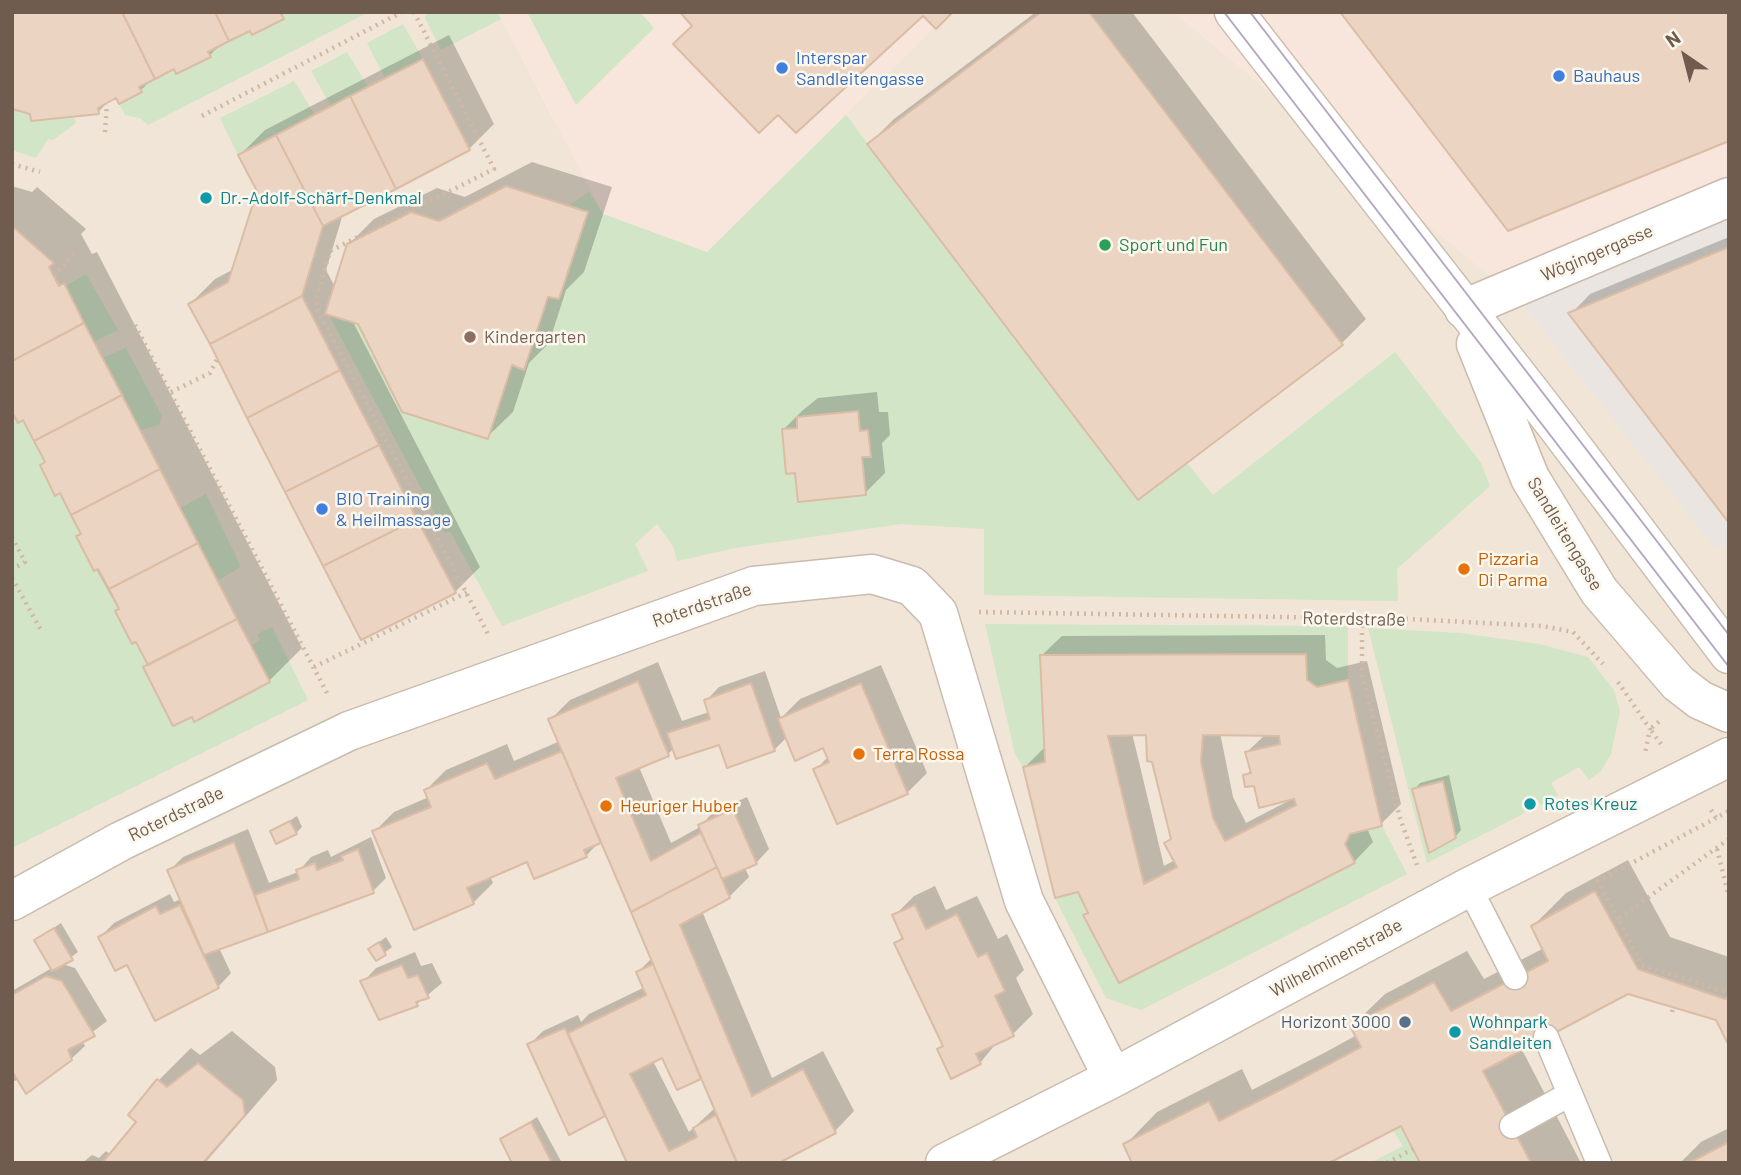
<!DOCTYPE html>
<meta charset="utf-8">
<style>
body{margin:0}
#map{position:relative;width:1741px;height:1175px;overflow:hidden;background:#f9f3e7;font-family:Barlow,sans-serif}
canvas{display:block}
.frame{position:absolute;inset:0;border:14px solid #6f5c4f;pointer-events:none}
.north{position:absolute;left:1650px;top:21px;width:70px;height:70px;-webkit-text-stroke:5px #fcf7ed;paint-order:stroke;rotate:325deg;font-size:19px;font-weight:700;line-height:28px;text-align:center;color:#6f5c4f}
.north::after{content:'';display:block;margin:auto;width:24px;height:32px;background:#6f5c4f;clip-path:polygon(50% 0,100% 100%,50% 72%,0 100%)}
</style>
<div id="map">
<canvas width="1741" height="1175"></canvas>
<div class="frame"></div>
<div class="north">N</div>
</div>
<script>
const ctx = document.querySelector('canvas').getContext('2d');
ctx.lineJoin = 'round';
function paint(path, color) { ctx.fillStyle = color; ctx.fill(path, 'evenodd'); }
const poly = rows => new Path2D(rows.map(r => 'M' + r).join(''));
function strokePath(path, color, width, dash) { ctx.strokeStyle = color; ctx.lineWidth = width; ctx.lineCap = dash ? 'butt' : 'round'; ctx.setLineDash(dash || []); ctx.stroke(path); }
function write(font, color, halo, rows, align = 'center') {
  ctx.font = font + ' Barlow,sans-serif'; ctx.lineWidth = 5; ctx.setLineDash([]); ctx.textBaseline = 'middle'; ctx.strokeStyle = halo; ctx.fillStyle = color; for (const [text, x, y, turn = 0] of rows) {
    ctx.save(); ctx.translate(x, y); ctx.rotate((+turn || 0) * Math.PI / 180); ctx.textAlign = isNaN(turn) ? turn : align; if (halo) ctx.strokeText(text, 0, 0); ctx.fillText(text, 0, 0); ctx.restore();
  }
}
paint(poly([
 [12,12,498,12,554,120,950,12,1174,12,1517,298,1715,547,1729,538,1729,1163,12,1163]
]), '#f0e5d6');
paint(poly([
 [498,12,950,12,707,252,603,214],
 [1174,12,1729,12,1729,211,1517,298]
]), '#f8e6dc');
paint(poly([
 [1729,211,1729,543,1715,548,1517,298]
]), '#eae5e0');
paint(poly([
 [285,12,369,12,148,125,140,118,125,115,119,104,141,92,139,87,174,69,176,74,210,56,208,52],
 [427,12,498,12,501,19,441,50,425,18],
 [527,12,640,12,654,28,576,105],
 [403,24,423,59,385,78,367,43],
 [347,52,368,87,331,106,311,71],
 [294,81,315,115,238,155,220,118],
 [12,109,30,114,31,121,74,117,76,123,53,140,48,139,36,158,12,150],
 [846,115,1138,499,1187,463,1213,495,1395,352,1481,463,1490,486,1397,569,1398,601,984,595,984,529,901,524,735,548,677,561,673,546,657,524,635,544,648,571,502,626,450,531,445,533,329,315,358,324,488,439,512,365,524,369,548,297,559,299,588,212,568,206,589,192,603,214,707,252],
 [86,274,118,330,94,342,66,286],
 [126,348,162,416,159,425,140,430,102,358],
 [12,412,18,423,23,420,45,462,40,465,55,495,60,493,81,534,76,537,119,609,115,612,131,643,136,642,148,665,143,668,173,726,192,717,194,721,270,682,251,646,260,640,257,634,272,627,308,700,12,848],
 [206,494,241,567,218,580,180,508],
 [985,624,1348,626,1348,680,1317,687,1307,680,1305,654,1040,655,1045,762,1023,767,1015,754],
 [1368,628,1460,633,1539,644,1588,657,1614,690,1620,712,1611,754,1600,772,1589,780,1579,767,1551,783,1558,795,1541,805,1535,797,1522,806,1525,813,1427,863],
 [1382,826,1407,874,1141,1010,1106,998,1055,898,1078,892,1088,913,1083,916,1120,983,1354,864,1345,844,1350,834],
 [1401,1126,1420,1163,1370,1163,1403,1146,1393,1130]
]), '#d2e5c7');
paint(poly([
 [12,12,288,12,221,44,210,55,153,78,141,90,111,99,98,112],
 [1036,12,1132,12,1366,319,1341,344,869,144,894,119],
 [449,35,494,124,469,149,343,214,326,270,335,287,348,245,374,219,437,188,465,197,532,162,612,187,584,272,566,290,549,343,529,363,513,412,487,437,359,323,352,320,480,567,455,592,190,304,215,279,234,269,259,191,240,155,265,130],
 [12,186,32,192,37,187,86,229,81,234,92,254,97,252,302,648,269,681,149,664,78,537,82,533,46,461,24,418,12,408],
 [1729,237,1729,520,1571,314,1590,294],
 [877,392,879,412,888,412,890,435,882,443,885,473,865,493,797,471,783,430,803,410,818,398],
 [1325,635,1326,660,1337,668,1367,661,1401,804,1381,824,1367,828,1373,842,1354,862,1085,916,1089,911,1025,767,1045,747,1042,655,1062,636],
 [1132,733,1148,733,1173,837,1175,860,1164,866],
 [1220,733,1266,734,1247,752,1252,769,1245,776,1255,784,1292,799,1246,823,1233,797],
 [658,662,682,721,709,712,706,701,719,687,765,671,781,718,800,699,881,665,927,773,907,793,815,770,829,756,824,746,787,737,774,750,720,743,674,748,668,754,639,767,671,843,700,827,713,812,747,797,769,849,756,863,745,868,749,877,729,897,702,911,772,1078,823,1051,854,1111,835,1131,776,1163,630,1163,606,1112,604,1115,529,1045,543,1031,578,1015,581,1022,589,1014,645,987,638,972,652,958,601,840,586,856,528,860,490,876,493,883,473,903,374,832,394,812,429,797,426,790,446,770,507,744,514,761,560,741,551,719,570,700],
 [663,1056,678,1088,702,1077,715,1108,689,1132,653,1061],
 [1449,775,1461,830,1455,837,1414,790,1420,783],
 [297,816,302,827,296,833,272,832],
 [248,829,269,883,298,872,311,857,328,850,331,857,371,837,386,878,373,891,219,948,231,973,218,987,128,963,100,937,114,923,170,894,174,902,181,899,169,871,183,857],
 [1628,860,1670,937,1729,957,1729,1043,1717,1019,1628,992,1521,1048,1581,1163,1422,1163,1402,1123,1325,1163,1129,1163,1133,1160,1125,1145,1157,1112,1242,1069,1252,1090,1324,1053,1357,1035,1352,1026,1385,994,1467,951,1484,979,1544,948,1533,926,1566,893],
 [935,886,946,910,977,896,998,939,1007,934,1024,970,1016,978,1033,1014,1013,1034,998,1041,980,1063,939,1049,944,1044,896,943,904,935,894,916,914,896],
 [61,923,78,952,62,964,75,968,107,1021,82,1040,85,1046,71,1059,12,1082,12,991,52,968,36,940],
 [386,937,392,947,376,959,370,949],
 [415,952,421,966,432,963,442,983,417,1004,380,1018,363,982,376,968],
 [232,1031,275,1067,277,1080,205,1163,82,1163,92,1155,99,1158,106,1151,111,1155,139,1122,159,1080,191,1048,200,1055],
 [537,1117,562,1163,514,1163,502,1140],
 [1729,1128,1729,1163,1680,1163,1701,1142]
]), '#0003');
const building = poly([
 [12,12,122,12,155,79,139,87,142,92,119,104,116,98,98,108,99,114,31,121,30,114,12,109,12,12],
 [122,12,215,12,229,41,208,52,211,57,176,74,174,69,155,79,122,12],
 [215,12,285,12,281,14,284,19,252,35,250,31,229,41,215,12],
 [680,12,953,12,936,29,923,16,796,133,778,115,759,133,673,44,692,26,680,12],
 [1041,12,1089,12,1343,345,1138,500,867,144,1041,12],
 [1340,12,1729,12,1729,141,1508,231,1340,12],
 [423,59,470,150,396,189,350,96,423,59],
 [350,96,396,189,323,226,276,135,350,96],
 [276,135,323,226,302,296,210,344,188,304,228,282,257,191,238,155,276,135],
 [506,186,588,212,559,299,548,297,524,370,512,365,488,439,402,412,358,324,325,314,347,244,411,212,439,221,506,186],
 [12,226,54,263,49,267,59,286,64,283,84,323,12,361,12,226],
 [1729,247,1729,523,1568,313,1729,247],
 [302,296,340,370,247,418,210,344,302,296],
 [84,323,122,395,34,441,23,420,18,423,12,412,12,361,84,323],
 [340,370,379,445,285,492,247,418,340,370],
 [122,395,160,469,71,515,60,493,55,496,40,465,45,462,34,441,122,395],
 [858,411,860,431,868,430,871,457,862,457,866,495,798,502,795,473,786,474,782,429,797,428,797,417,858,411],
 [379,445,417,519,323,566,285,492,379,445],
 [160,469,198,543,109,589,98,569,94,571,76,536,81,534,71,515,160,469],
 [417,519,456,593,361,640,323,566,417,519],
 [198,543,237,619,148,665,136,642,132,644,115,611,119,609,109,589,198,543],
 [237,619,270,682,194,722,192,717,173,726,143,667,237,619],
 [1306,654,1307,680,1317,687,1348,680,1382,826,1350,834,1345,844,1355,863,1119,983,1083,915,1088,913,1078,892,1055,898,1023,767,1045,762,1040,655,1306,654],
 [1146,735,1147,761,1152,762,1171,839,1164,843,1177,867,1144,884,1108,736,1146,735],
 [1203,735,1279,736,1280,744,1245,752,1251,773,1243,775,1245,787,1254,786,1259,808,1294,799,1296,805,1225,841,1213,818,1201,761,1203,735],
 [638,681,669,756,616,778,651,861,701,833,717,867,631,912,548,719,638,681],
 [751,683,775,751,727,768,719,745,676,759,667,733,710,719,704,700,751,683],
 [861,683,908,794,837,824,813,769,829,762,823,748,795,761,778,719,861,683],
 [562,751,601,843,584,850,587,857,534,879,527,862,467,888,474,904,414,930,372,831,431,807,424,790,487,763,495,779,562,751],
 [1443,781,1456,838,1429,853,1412,789,1443,781],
 [733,809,757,864,722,879,698,825,733,809],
 [290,821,297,834,276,844,270,831,290,821],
 [234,842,268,932,204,955,167,870,234,842],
 [358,849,374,893,268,932,255,895,299,879,296,870,315,863,317,870,343,860,341,856,358,849],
 [717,867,730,898,680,925,752,1096,803,1069,836,1133,779,1163,737,1163,631,912,717,867],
 [1595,891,1638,969,1725,999,1729,997,1729,1046,1716,1020,1628,994,1483,1071,1531,1163,1420,1163,1401,1126,1329,1163,1132,1163,1123,1144,1209,1101,1219,1121,1290,1085,1361,1047,1350,1026,1434,982,1451,1011,1548,961,1531,926,1595,891],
 [180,905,219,988,155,1021,127,965,115,971,98,937,156,906,160,914,180,905],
 [915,905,926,929,957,914,978,957,987,953,1005,991,995,996,1014,1036,976,1054,981,1064,951,1079,937,1049,943,1046,894,943,903,939,892,915,915,905],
 [54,928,73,960,52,971,34,940,54,928],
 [379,942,386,955,376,961,368,949,379,942],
 [653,964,701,1079,677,1090,662,1058,630,1074,669,1151,697,1137,693,1128,716,1115,737,1163,627,1163,568,1033,646,995,636,972,653,964],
 [402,965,408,978,418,975,429,998,416,1002,418,1006,379,1020,360,981,402,965],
 [46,976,62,981,95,1036,68,1050,72,1060,26,1094,12,1071,12,995,46,976],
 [565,1028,605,1116,569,1135,527,1044,565,1028],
 [198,1063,243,1100,245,1115,203,1163,102,1163,136,1122,128,1115,157,1079,167,1087,198,1063],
 [531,1122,552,1163,512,1163,500,1139,531,1122],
 [1729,1142,1729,1163,1689,1163,1729,1142]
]);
paint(building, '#ebd4c2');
strokePath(building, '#dbbca5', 2);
const service = poly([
 [1469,887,1515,977],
 [1546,1037,1599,1163],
 [1512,1126,1570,1094]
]);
const minor = poly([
 [1464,309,1729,197],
 [12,901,121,841,349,731,754,586,872,574,912,586,938,613,1024,901,1113,1078],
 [945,1163,1113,1078,1469,887,1729,757]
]);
const secondary = poly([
 [1234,12,1559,429,1729,654],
 [1476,344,1530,478,1599,591,1678,683,1700,700,1729,713]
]);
strokePath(service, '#c9bbae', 27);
strokePath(minor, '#c9bbae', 41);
strokePath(secondary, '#ccbcad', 41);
strokePath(poly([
 [414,12,494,169,330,251,316,299,317,309,489,636],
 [202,116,402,12],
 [105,132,107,104],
 [12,164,40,172],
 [54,276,75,252],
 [135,325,329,697],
 [171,392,210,373,217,359],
 [12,537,25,562,12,569],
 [12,578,42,632],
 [979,612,1408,619,1542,626,1573,632,1603,664],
 [1362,619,1362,675,1400,818,1418,868],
 [314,667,468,592],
 [1618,682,1650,729,1645,753],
 [1661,744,1650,729,1661,720],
 [1711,810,1716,818,1729,811],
 [1729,839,1618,919,1642,965,1723,991,1729,989],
 [1717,849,1729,897],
 [1618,919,1598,881,1716,818],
 [1672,1012,1673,1008],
 [1330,1162,1331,1163],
 [1387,1163,1413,1149]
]), '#d0b8a5', 4.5, [2, 5]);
strokePath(service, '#fff', 24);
strokePath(minor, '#fff', 38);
strokePath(secondary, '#fff', 38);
strokePath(poly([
 [1224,12,1729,667],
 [1250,12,1729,635]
]), '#b6a7c1', 2);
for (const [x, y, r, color] of [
 [782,68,7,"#3f7fe0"],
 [1559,76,7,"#3f7fe0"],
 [206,198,7,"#0f9aa8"],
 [1105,245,7,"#2e9e5b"],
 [470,337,7,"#8d6e63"],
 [322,509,7,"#3f7fe0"],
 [1464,569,7,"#e8710a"],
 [859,754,7,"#e8710a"],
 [1530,804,7,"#0f9aa8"],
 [606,806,7,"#e8710a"],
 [1405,1022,7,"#5c6f8a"],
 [1455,1032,7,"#0f9aa8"]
]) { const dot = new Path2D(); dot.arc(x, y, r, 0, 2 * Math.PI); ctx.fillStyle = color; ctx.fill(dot); strokePath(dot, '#fcf7ed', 2.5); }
write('18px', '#366cbe', '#fcf7ed', [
 ["Interspar",796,58],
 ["Sandleitengasse",796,79],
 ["Bauhaus",1573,76],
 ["BIO Training",336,499],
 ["& Heilmassage",336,520]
], 'left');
write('18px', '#0d838f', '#fcf7ed', [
 ["Dr.-Adolf-Schärf-Denkmal",220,198],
 ["Rotes Kreuz",1544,804],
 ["Wohnpark",1469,1022],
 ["Sandleiten",1469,1043]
], 'left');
write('18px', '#27864d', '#fcf7ed', [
 ["Sport und Fun",1119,245]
], 'left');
write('18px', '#6f5c4f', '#fcf7ed', [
 ["Wögingergasse",1597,253,-23],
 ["Sandleitengasse",1565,534,59],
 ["Roterdstraße",702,605,-19],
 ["Roterdstraße",1354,619,1],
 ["Roterdstraße",176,814,-26],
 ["Wilhelminenstraße",1336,958,-28]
]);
write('18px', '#785e54', '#fcf7ed', [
 ["Kindergarten",484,337]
], 'left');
write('18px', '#c56008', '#fcf7ed', [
 ["Pizzaria",1478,559],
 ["Di Parma",1478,580],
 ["Terra Rossa",873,754],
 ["Heuriger Huber",620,806]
], 'left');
write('18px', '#4e5e75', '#fcf7ed', [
 ["Horizont 3000",1391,1022]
], 'right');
</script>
